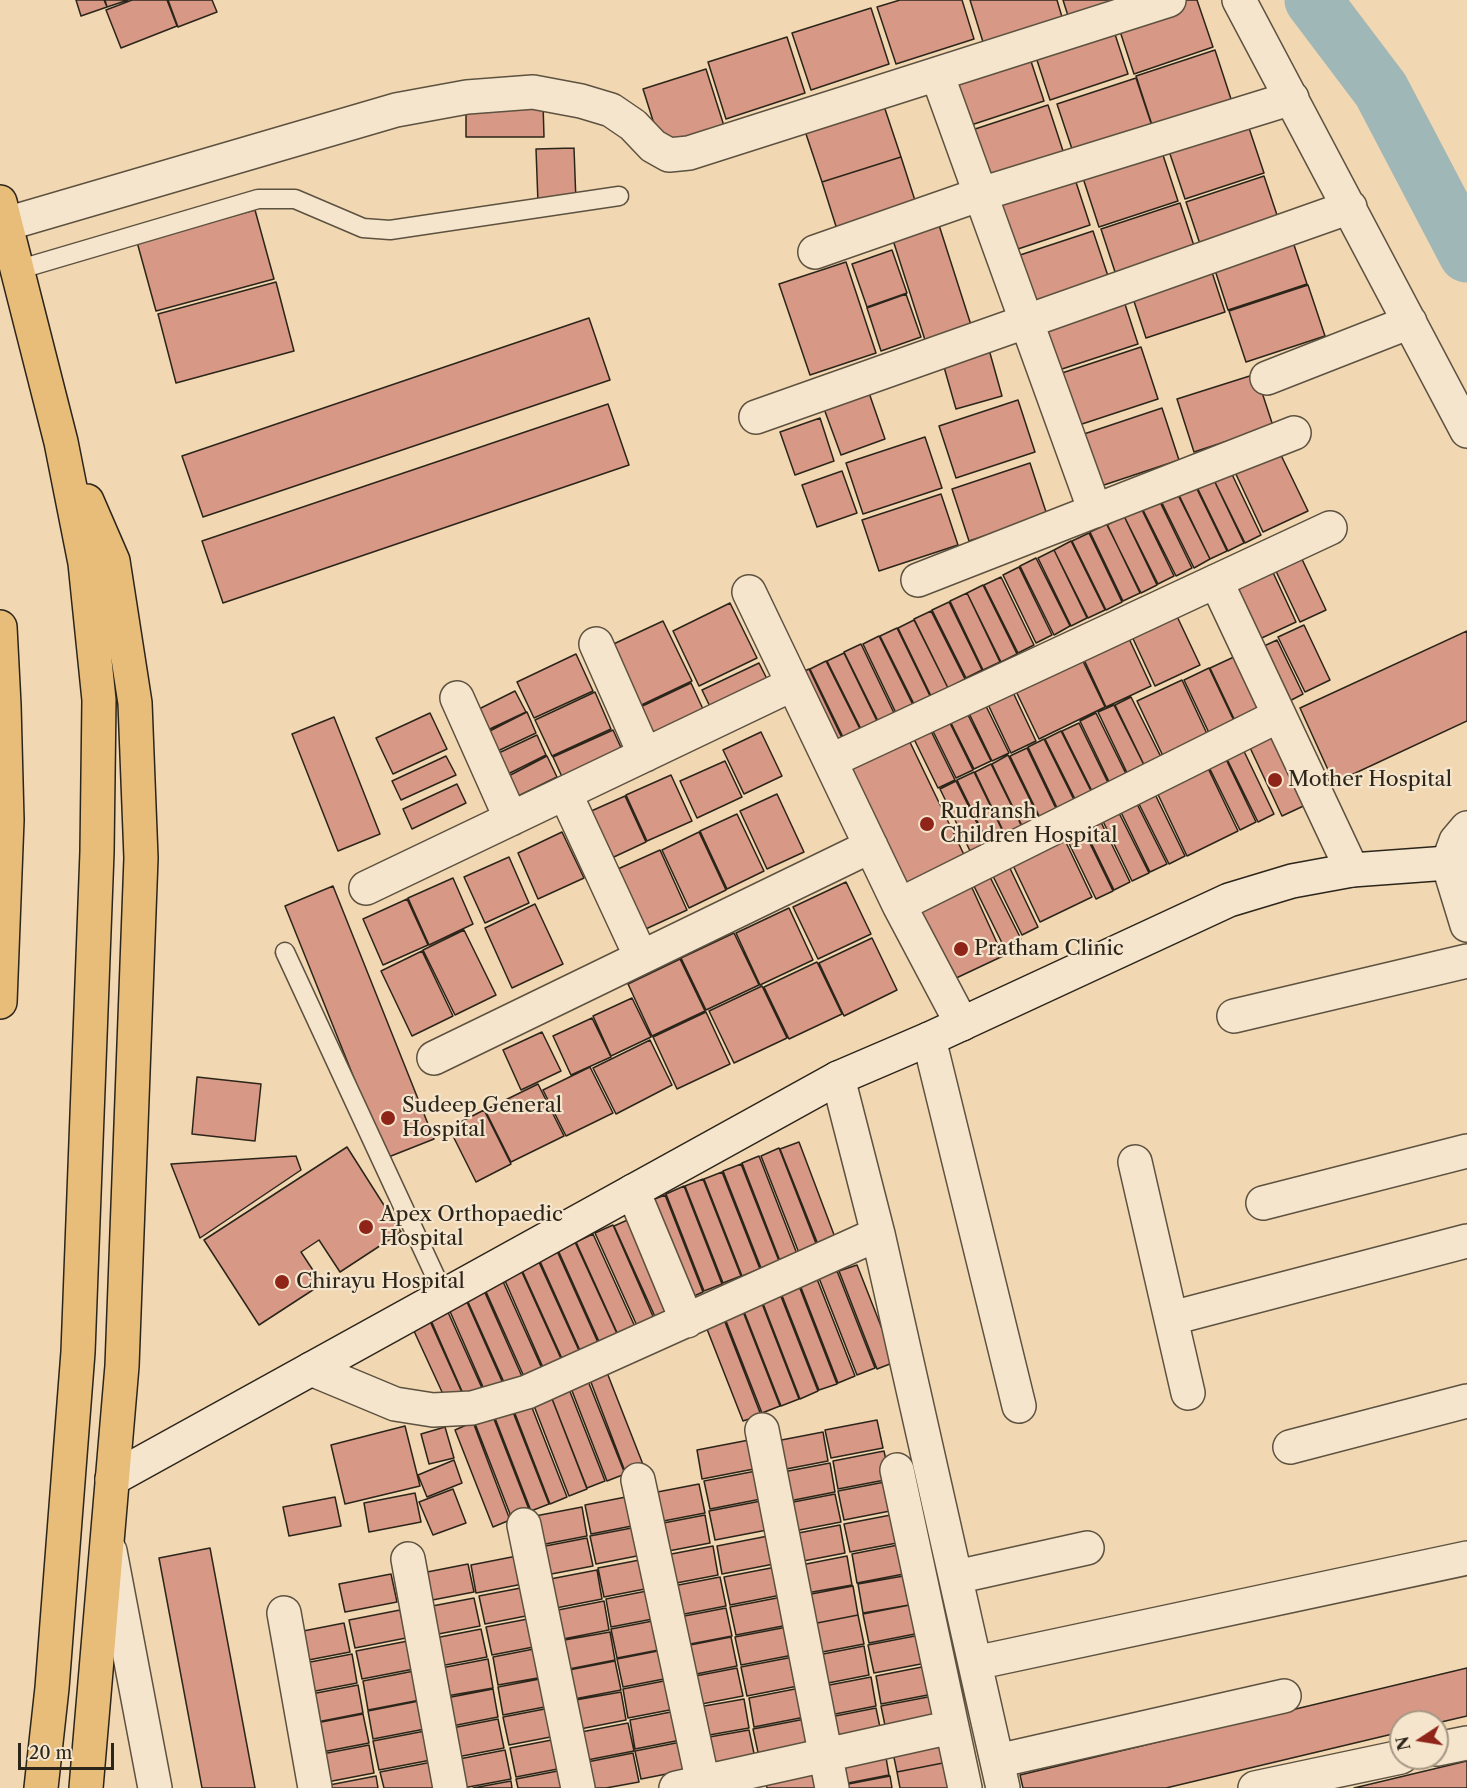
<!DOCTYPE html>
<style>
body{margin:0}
#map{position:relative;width:1467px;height:1788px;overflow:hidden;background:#f1d7b2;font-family:"Libre Caslon Text",serif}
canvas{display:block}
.north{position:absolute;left:1389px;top:1710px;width:60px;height:60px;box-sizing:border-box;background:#f6e5cd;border:2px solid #a59885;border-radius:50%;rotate:258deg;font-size:16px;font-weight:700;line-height:24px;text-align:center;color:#2c251a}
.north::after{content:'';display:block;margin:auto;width:21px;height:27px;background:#8f2418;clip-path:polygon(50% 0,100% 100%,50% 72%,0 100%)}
.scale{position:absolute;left:18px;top:1743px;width:96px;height:27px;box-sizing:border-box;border:3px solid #2c251a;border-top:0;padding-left:8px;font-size:18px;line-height:21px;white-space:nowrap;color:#2c251a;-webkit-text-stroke:4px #f6e5cd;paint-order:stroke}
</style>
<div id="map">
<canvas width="1467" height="1788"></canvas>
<div class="north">N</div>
<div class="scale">20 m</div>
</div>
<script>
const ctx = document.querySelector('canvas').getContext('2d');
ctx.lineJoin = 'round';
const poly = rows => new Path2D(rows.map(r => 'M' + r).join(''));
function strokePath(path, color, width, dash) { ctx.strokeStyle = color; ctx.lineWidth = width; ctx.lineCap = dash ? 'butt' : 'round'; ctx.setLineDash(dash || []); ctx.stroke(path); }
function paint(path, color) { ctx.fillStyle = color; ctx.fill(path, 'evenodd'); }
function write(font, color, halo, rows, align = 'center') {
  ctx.font = font + ' "Libre Caslon Text",serif'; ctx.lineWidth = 4.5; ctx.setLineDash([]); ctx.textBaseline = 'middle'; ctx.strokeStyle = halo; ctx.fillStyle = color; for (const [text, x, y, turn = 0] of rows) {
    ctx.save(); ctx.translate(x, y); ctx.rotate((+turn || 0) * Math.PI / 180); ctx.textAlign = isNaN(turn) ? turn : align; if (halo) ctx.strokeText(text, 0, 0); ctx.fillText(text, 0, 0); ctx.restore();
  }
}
strokePath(poly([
 [1313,0,1381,90,1467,254]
]), '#9fb7b7', 57);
const building = poly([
 [76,0,104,0,107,7,81,16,76,0],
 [105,0,128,0,107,7,105,0],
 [132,0,167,0,177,26,121,48,106,10,132,0],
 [168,0,212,0,217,12,178,27,168,0],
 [900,0,962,0,974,39,896,64,877,7,900,0],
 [970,0,1057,0,1062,17,983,42,970,0],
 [1063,0,1115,0,1069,19,1063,0],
 [1183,0,1197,0,1213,47,1134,74,1117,22,1183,0],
 [871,8,889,64,811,90,792,33,871,8],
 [1111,22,1128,74,1050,100,1033,48,1111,22],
 [787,37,805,93,726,119,708,62,787,37],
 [1027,49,1044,101,965,127,948,75,1027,49],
 [1215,50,1232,102,1153,128,1136,76,1215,50],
 [706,69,724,126,661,146,643,89,706,69],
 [1136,78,1153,129,1074,155,1057,104,1136,78],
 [882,100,901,157,822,182,803,125,882,100],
 [466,103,543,103,544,137,466,137,466,103],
 [1048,105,1065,157,986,183,969,131,1048,105],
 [1247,122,1264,173,1185,199,1168,148,1247,122],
 [574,148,576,202,538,203,536,149,574,148],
 [1161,149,1178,201,1099,227,1082,175,1161,149],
 [901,157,919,213,840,239,822,182,901,157],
 [1073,173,1090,225,1012,251,995,199,1073,173],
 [1264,176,1281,227,1203,253,1186,202,1264,176],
 [1180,203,1197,255,1118,281,1101,229,1180,203],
 [255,210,274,279,156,311,137,242,255,210],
 [938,222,971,325,925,340,892,237,938,222],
 [1093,231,1110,282,1031,308,1014,257,1093,231],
 [1290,233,1307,284,1228,310,1211,258,1290,233],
 [892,250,907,293,867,307,852,264,892,250],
 [1208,260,1225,312,1146,338,1129,286,1208,260],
 [846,262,876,353,810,375,779,284,846,262],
 [276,282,294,351,176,383,158,314,276,282],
 [1308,285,1325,336,1246,362,1229,311,1308,285],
 [1121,292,1138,344,1059,370,1042,318,1121,292],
 [906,294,921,337,881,351,867,308,906,294],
 [589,318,610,380,203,517,182,456,589,318],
 [988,346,1002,396,956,409,942,360,988,346],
 [1141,347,1158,399,1079,425,1062,373,1141,347],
 [1256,374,1273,426,1194,452,1177,399,1256,374],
 [868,390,885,439,841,455,823,406,868,390],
 [1018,400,1035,452,956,478,939,426,1018,400],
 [608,404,629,465,223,603,202,541,608,404],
 [1162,408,1179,460,1101,486,1084,434,1162,408],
 [820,418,834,461,795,475,780,432,820,418],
 [925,437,942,488,863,514,846,463,925,437],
 [1278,449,1308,511,1263,532,1234,470,1278,449],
 [1030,463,1047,515,969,541,952,489,1030,463],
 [1228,466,1261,535,1245,543,1211,474,1228,466],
 [842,471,857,513,817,527,802,485,842,471],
 [1211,474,1244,543,1228,551,1195,483,1211,474],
 [1194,483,1227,551,1210,559,1177,491,1194,483],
 [1176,491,1210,559,1194,568,1160,499,1176,491],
 [941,494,958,545,879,571,862,520,941,494],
 [1159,500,1192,568,1176,576,1142,508,1159,500],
 [1141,508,1174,576,1158,584,1124,516,1141,508],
 [1124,516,1157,585,1141,593,1107,525,1124,516],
 [1107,524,1140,593,1123,601,1090,532,1107,524],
 [1089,533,1122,602,1106,610,1072,541,1089,533],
 [1071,541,1105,610,1088,618,1054,550,1071,541],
 [1054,550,1087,618,1071,626,1038,558,1054,550],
 [1300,555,1326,610,1300,622,1274,567,1300,555],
 [1036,558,1070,626,1054,635,1020,566,1036,558],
 [1270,566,1296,622,1251,643,1225,586,1270,566],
 [1019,567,1052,635,1036,643,1003,575,1019,567],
 [1001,577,1034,645,1018,653,984,585,1001,577],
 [983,585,1017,654,1001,662,967,593,983,585],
 [967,593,1000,662,983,670,950,601,967,593],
 [949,602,982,670,966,678,932,610,949,602],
 [730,603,757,658,699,686,673,631,730,603],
 [1174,610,1200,665,1155,686,1129,630,1174,610],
 [931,611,965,679,948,688,914,619,931,611],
 [914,620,948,688,931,696,898,628,914,620],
 [663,621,692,681,633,709,605,648,663,621],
 [1304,625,1330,680,1305,692,1278,637,1304,625],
 [897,628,930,696,914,704,880,636,897,628],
 [1125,630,1151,686,1106,707,1080,651,1125,630],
 [1467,631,1467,721,1334,783,1300,708,1467,631],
 [879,636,913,705,896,713,863,644,879,636],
 [1277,640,1303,694,1278,707,1251,652,1277,640],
 [861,644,894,713,878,721,844,652,861,644],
 [844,653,877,721,861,729,827,661,844,653],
 [1079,653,1105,707,1039,739,1013,685,1079,653],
 [576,654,593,691,534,718,517,682,576,654],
 [1236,656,1262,711,1236,723,1210,668,1236,656],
 [826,661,860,729,843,737,810,669,826,661],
 [759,663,771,687,714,715,702,690,759,663],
 [1209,668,1235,723,1210,735,1184,680,1209,668],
 [809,669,842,738,825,746,792,677,809,669],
 [1182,680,1208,736,1163,756,1137,701,1182,680],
 [691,683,708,720,649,747,632,711,691,683],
 [1010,686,1036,741,1011,753,985,698,1010,686],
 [515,691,526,712,477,735,467,715,515,691],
 [595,692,611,729,552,756,535,720,595,692],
 [1131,697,1165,765,1148,773,1115,705,1131,697],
 [982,698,1009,753,992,761,966,707,982,698],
 [1114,705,1148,773,1131,781,1098,712,1114,705],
 [964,707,991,761,974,769,947,715,964,707],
 [527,712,536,733,487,756,478,737,527,712],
 [430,713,447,749,393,774,376,738,430,713],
 [1096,713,1130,782,1113,790,1080,721,1096,713],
 [946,715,973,770,956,778,929,723,946,715],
 [334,717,380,834,338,851,292,734,334,717],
 [1079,723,1112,791,1096,799,1062,731,1079,723],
 [928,725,955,780,938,788,911,733,928,725],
 [1272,725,1310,803,1282,816,1245,737,1272,725],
 [613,730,623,752,563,779,553,757,613,730],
 [1061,731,1095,799,1079,807,1045,739,1061,731],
 [761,732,782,776,744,794,723,750,761,732],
 [537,735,546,755,498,779,488,758,537,735],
 [907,736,968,863,901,895,840,768,907,736],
 [1044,739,1078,808,1061,816,1028,747,1044,739],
 [1241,745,1274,814,1258,822,1224,753,1241,745],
 [1027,748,1060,817,1043,824,1010,756,1027,748],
 [1223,753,1256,822,1240,830,1206,761,1223,753],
 [1008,755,1042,824,1025,832,992,764,1008,755],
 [446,756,456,775,401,800,392,781,446,756],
 [547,756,557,777,508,801,499,781,547,756],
 [725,761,742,797,697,818,680,781,725,761],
 [1205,762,1238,831,1187,856,1154,786,1205,762],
 [991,764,1025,833,1008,841,975,772,991,764],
 [974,772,1007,840,991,849,957,780,974,772],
 [671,775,692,821,647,841,626,795,671,775],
 [956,781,990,849,973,857,940,789,956,781],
 [457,784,466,803,412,829,403,809,457,784],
 [1152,788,1185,856,1169,864,1135,796,1152,788],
 [777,794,804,852,767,869,740,811,777,794],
 [625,796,646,842,601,863,580,816,625,796],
 [1133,796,1167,864,1150,872,1117,804,1133,796],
 [1115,805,1149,873,1132,881,1099,813,1115,805],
 [737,814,764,871,727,889,700,831,737,814],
 [1097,814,1130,882,1114,890,1081,822,1097,814],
 [1080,823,1113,891,1096,899,1063,831,1080,823],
 [562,832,584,878,538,899,518,853,562,832],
 [699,832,726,890,689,908,662,850,699,832],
 [1062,834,1092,897,1040,922,1010,859,1062,834],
 [660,850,687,910,637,933,609,873,660,850],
 [509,857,529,903,485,923,464,877,509,857],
 [1005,858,1038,927,1022,935,988,866,1005,858],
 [987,871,1021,939,1004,947,970,878,987,871],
 [453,878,473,924,429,945,408,898,453,878],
 [968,879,1003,956,952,980,916,904,968,879],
 [846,882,871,934,818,959,793,907,846,882],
 [333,886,434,1139,386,1158,285,906,333,886],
 [407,899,428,945,383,965,363,919,407,899],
 [535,904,563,964,512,988,485,928,535,904],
 [789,908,813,960,760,985,736,933,789,908],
 [464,930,496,995,455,1015,423,950,464,930],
 [734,933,759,985,706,1010,681,958,734,933],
 [872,938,897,990,844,1016,819,963,872,938],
 [422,951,453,1016,412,1036,381,971,422,951],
 [680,959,705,1011,652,1036,628,984,680,959],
 [817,962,842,1014,789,1039,764,987,817,962],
 [762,986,787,1038,734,1063,709,1011,762,986],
 [632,998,651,1037,611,1056,593,1016,632,998],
 [706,1012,730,1064,677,1089,653,1037,706,1012],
 [592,1018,611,1057,571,1075,553,1036,592,1018],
 [542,1032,561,1071,521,1090,503,1050,542,1032],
 [650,1040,672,1085,616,1114,593,1068,650,1040],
 [590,1067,613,1113,566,1136,543,1090,590,1067],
 [197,1077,261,1084,255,1141,192,1134,197,1077],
 [538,1084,564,1136,511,1162,485,1110,538,1084],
 [484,1110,511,1164,476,1182,449,1128,484,1110],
 [799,1142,836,1240,819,1247,780,1149,799,1142],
 [347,1147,401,1232,340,1272,319,1240,301,1252,322,1284,259,1325,204,1240,347,1147],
 [779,1148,817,1246,799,1253,761,1156,779,1148],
 [296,1156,301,1170,200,1238,171,1164,296,1156],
 [759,1156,797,1254,780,1261,742,1163,759,1156],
 [741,1164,779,1261,761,1268,723,1171,741,1164],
 [722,1172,760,1269,742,1276,704,1179,722,1172],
 [703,1179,741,1276,723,1283,685,1186,703,1179],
 [684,1186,722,1284,704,1291,666,1194,684,1186],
 [665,1195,703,1292,685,1300,647,1202,665,1195],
 [632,1218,675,1313,657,1321,614,1226,632,1218],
 [613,1225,655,1321,638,1328,595,1233,613,1225],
 [593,1234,636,1329,619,1337,576,1242,593,1234],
 [575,1242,619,1338,601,1346,558,1250,575,1242],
 [557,1251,600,1347,582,1355,539,1259,557,1251],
 [538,1260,581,1355,564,1363,521,1268,538,1260],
 [857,1265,895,1362,877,1369,839,1271,857,1265],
 [520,1268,563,1363,545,1372,503,1276,520,1268],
 [837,1271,875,1368,857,1375,819,1278,837,1271],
 [501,1277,544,1373,526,1381,483,1285,501,1277],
 [817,1279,855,1376,838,1383,800,1285,817,1279],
 [482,1286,524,1381,507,1389,464,1293,482,1286],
 [799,1286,837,1384,819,1390,781,1293,799,1286],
 [463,1293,505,1388,487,1396,445,1300,463,1293],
 [780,1294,818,1391,800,1399,762,1301,780,1294],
 [443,1301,486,1397,468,1405,426,1309,443,1301],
 [761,1301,799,1399,781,1406,743,1309,761,1301],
 [742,1309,780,1406,762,1413,724,1316,742,1309],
 [425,1310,468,1406,448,1405,408,1318,425,1310],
 [723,1317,761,1415,743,1421,705,1324,723,1317],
 [606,1370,644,1467,626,1474,589,1377,606,1370],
 [586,1376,625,1474,607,1481,569,1383,586,1376],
 [567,1384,605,1481,587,1488,549,1391,567,1384],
 [549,1391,587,1489,569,1496,531,1398,549,1391],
 [529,1400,567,1497,550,1504,512,1406,529,1400],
 [511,1407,549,1504,531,1511,493,1413,511,1407],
 [492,1414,530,1512,512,1519,474,1421,492,1414],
 [877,1420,883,1448,831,1458,825,1430,877,1420],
 [473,1422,510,1520,493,1527,455,1430,473,1422],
 [405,1426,420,1486,345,1504,331,1445,405,1426],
 [445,1427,454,1458,429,1464,421,1434,445,1427],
 [823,1432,828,1461,776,1471,771,1442,823,1432],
 [749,1440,754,1469,702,1479,697,1450,749,1440],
 [884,1451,890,1479,838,1489,833,1461,884,1451],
 [454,1460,462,1483,427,1497,418,1475,454,1460],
 [830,1463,835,1492,784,1502,778,1473,830,1463],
 [756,1471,761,1499,710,1509,704,1481,756,1471],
 [890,1481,895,1510,844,1520,838,1491,890,1481],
 [699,1484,705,1513,653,1523,647,1494,699,1484],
 [453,1489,466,1523,433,1535,419,1502,453,1489],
 [415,1493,421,1522,369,1532,364,1503,415,1493],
 [835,1494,841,1522,789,1532,783,1504,835,1494],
 [636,1495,642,1524,591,1534,585,1505,636,1495],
 [335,1497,341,1526,289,1536,283,1507,335,1497],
 [761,1501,767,1530,715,1540,709,1511,761,1501],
 [582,1507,587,1536,535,1546,530,1517,582,1507],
 [896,1514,902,1542,850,1552,844,1524,896,1514],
 [705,1515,710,1543,658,1553,653,1525,705,1515],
 [840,1525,845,1553,793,1563,788,1535,840,1525],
 [642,1526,647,1554,596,1564,590,1536,642,1526],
 [768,1536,774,1564,722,1574,717,1546,768,1536],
 [587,1538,593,1566,541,1576,535,1548,587,1538],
 [903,1544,909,1573,857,1583,852,1554,903,1544],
 [713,1546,718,1575,666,1585,661,1556,713,1546],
 [210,1548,255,1788,202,1788,159,1558,210,1548],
 [522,1555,528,1583,476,1593,471,1565,522,1555],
 [847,1556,852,1585,801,1594,796,1566,847,1556],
 [650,1558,655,1587,604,1597,598,1568,650,1558],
 [468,1564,474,1592,422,1602,417,1574,468,1564],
 [776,1567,781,1595,730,1605,724,1577,776,1567],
 [597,1570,602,1599,551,1609,545,1580,597,1570],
 [391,1574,397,1602,345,1612,339,1584,391,1574],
 [909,1575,915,1604,863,1613,858,1584,909,1575],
 [720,1577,726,1606,674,1616,668,1587,720,1577],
 [531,1586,536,1614,485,1624,479,1596,531,1586],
 [853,1586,858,1615,807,1625,801,1596,853,1586],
 [657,1589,663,1617,611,1627,606,1599,657,1589],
 [782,1597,788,1625,736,1635,730,1607,782,1597],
 [474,1598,480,1626,428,1636,422,1608,474,1598],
 [604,1601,609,1630,558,1640,553,1611,604,1601],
 [915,1604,920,1633,869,1643,863,1614,915,1604],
 [726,1608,732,1636,680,1646,674,1618,726,1608],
 [400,1610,406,1638,355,1648,349,1620,400,1610],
 [858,1615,864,1644,812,1654,807,1625,858,1615],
 [538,1617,544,1645,492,1655,486,1627,538,1617],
 [663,1619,669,1648,617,1658,611,1629,663,1619],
 [344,1623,350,1652,298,1662,293,1633,344,1623],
 [787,1627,793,1655,741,1665,735,1637,787,1627],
 [481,1629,487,1657,435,1667,430,1639,481,1629],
 [610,1632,615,1660,564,1670,559,1641,610,1632],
 [920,1635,926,1663,874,1673,868,1645,920,1635],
 [731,1637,737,1666,686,1676,680,1647,731,1637],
 [408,1641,414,1669,362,1679,356,1651,408,1641],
 [864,1646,869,1675,818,1685,813,1656,864,1646],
 [544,1647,549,1676,498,1685,493,1657,544,1647],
 [668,1649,674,1677,623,1687,617,1659,668,1649],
 [352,1654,357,1683,305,1693,300,1664,352,1654],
 [793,1657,798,1686,747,1696,741,1667,793,1657],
 [488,1659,493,1688,441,1697,436,1669,488,1659],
 [615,1661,621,1690,569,1700,564,1671,615,1661],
 [927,1666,933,1694,881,1704,876,1676,927,1666],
 [737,1668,743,1696,691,1706,685,1678,737,1668],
 [1467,1668,1467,1716,1437,1723,1401,1722,1401,1732,1166,1788,1023,1788,1020,1775,1467,1668],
 [414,1671,420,1700,368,1710,363,1681,414,1671],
 [550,1677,555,1705,503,1715,498,1687,550,1677],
 [871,1677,876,1706,825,1716,819,1687,871,1677],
 [674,1679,680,1708,628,1718,623,1689,674,1679],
 [358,1685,363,1713,312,1723,306,1695,358,1685],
 [800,1688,805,1717,754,1727,749,1698,800,1688],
 [493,1689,498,1717,447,1727,441,1699,493,1689],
 [621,1692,626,1720,575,1730,570,1701,621,1692],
 [933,1696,938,1725,887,1735,881,1706,933,1696],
 [744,1699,749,1728,698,1737,693,1708,744,1699],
 [419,1701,425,1729,373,1739,368,1711,419,1701],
 [555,1707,561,1735,509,1745,503,1717,555,1707],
 [876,1708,882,1737,830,1747,825,1718,876,1708],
 [681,1710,686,1739,635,1749,630,1720,681,1710],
 [363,1714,369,1743,317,1753,311,1724,363,1714],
 [498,1719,504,1748,452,1758,447,1729,498,1719],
 [805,1719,811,1747,759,1757,753,1729,805,1719],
 [628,1723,634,1751,582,1761,576,1733,628,1723],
 [749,1730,755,1758,704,1768,698,1739,749,1730],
 [425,1731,431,1760,379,1770,373,1741,425,1731],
 [943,1733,948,1762,897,1772,891,1743,943,1733],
 [562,1738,568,1767,516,1777,510,1748,562,1738],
 [686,1741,692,1769,641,1779,635,1751,686,1741],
 [369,1745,374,1773,322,1783,317,1755,369,1745],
 [884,1746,889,1775,838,1785,832,1756,884,1746],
 [505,1750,511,1779,463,1788,454,1760,505,1750],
 [633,1753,639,1782,606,1788,586,1788,582,1763,633,1753],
 [1467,1761,1467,1788,1354,1788,1467,1761],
 [432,1762,437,1788,384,1788,380,1772,432,1762],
 [948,1762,953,1788,900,1788,897,1772,948,1762],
 [816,1766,820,1788,767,1788,765,1776,816,1766],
 [568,1769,571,1788,518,1788,516,1779,568,1769],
 [376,1776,378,1788,324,1788,324,1786,376,1776],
 [890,1776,892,1788,838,1788,838,1786,890,1776],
 [511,1781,512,1788,473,1788,511,1781]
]);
paint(building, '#d79885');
strokePath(building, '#2c251a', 1.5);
const lane = poly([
 [17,270,258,199,295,199,363,228,390,230,619,196],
 [285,952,444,1295]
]);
const street = poly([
 [1239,0,1467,431],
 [937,74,1095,511],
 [6,224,396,110,467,97,533,92,581,101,611,110,633,125,653,146,669,155,689,153,1169,0],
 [815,252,981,194,1292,98],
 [1267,378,1410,322],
 [756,417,1350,207],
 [918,580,1294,433],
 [1216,581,1352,870],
 [749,592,899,905,962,1024],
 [596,644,645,755],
 [457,698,511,819],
 [830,761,1330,528],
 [565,793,641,957],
 [1467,828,1456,841,1448,863,1467,925],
 [366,888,793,684],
 [899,905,1278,716],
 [1234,1016,1467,961],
 [929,1039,1019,1406],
 [434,1058,871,846],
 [838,1078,878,1234,1003,1788],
 [1135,1162,1188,1393],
 [633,1191,687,1321],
 [1263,1203,1467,1151],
 [1172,1318,1467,1241],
 [311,1369,395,1404,433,1410,472,1408,527,1392,878,1234],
 [762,1430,832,1788],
 [1290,1447,1467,1401],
 [638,1480,704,1788],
 [524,1525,578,1788],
 [110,1551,155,1788],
 [408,1559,450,1788],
 [956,1577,1087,1548],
 [284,1613,315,1788],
 [975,1663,1467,1558],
 [952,1727,965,1788],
 [1437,1749,1467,1743],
 [997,1761,1284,1696],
 [676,1788,952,1727,897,1470],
 [1255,1788,1401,1757]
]);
const secondary = poly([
 [112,1479,838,1078,929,1039,1229,900,1292,881,1352,870,1448,863,1467,864]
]);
const highway = poly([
 [0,202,61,442,85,563,99,700,97,852,78,1352,52,1688,41,1788],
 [0,627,4,705,7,820,0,1002],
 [86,1788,122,1366,141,858,135,703,113,561,87,501]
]);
strokePath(lane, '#5d5240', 21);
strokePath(street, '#5d5240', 36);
strokePath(secondary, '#2c251a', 36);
strokePath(highway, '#2c251a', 36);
strokePath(lane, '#f6e5cd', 18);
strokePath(street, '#f6e5cd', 33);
strokePath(secondary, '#f6e5cd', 33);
strokePath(highway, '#e8bc79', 33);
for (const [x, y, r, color] of [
 [1275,780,8,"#8f2418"],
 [927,824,8,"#8f2418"],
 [961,949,8,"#8f2418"],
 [388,1118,8,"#8f2418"],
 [366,1227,8,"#8f2418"],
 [282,1282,8,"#8f2418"]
]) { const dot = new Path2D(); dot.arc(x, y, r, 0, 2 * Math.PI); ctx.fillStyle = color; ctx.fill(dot); strokePath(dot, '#f6e5cd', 2); }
write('21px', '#2c251a', '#f6e5cd', [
 ["Mother Hospital",1288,780],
 ["Rudransh",940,812],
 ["Children Hospital",940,836],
 ["Pratham Clinic",974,949],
 ["Sudeep General",402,1106],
 ["Hospital",402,1130],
 ["Apex Orthopaedic",380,1215],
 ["Hospital",380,1239],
 ["Chirayu Hospital",296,1282]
], 'left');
</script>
